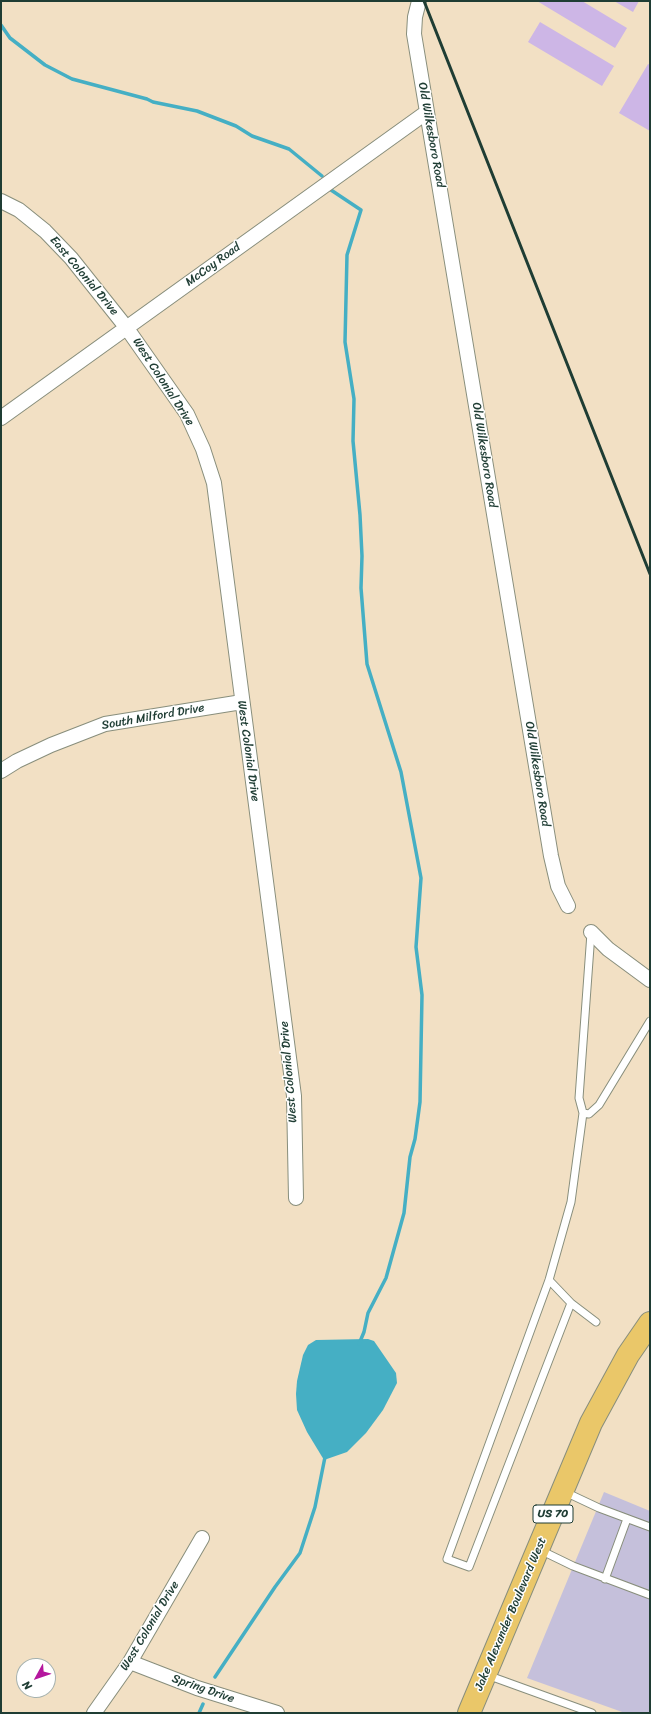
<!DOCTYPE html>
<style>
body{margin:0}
#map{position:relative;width:651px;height:1714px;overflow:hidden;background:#f2e0c4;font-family:Sriracha,sans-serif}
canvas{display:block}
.frame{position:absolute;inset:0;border:2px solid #1f3d34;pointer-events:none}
.north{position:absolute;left:16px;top:1658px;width:40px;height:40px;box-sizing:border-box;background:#fff;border:1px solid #a5b1ae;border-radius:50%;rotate:230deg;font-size:11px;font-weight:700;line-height:16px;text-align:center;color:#1f3d34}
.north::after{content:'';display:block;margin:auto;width:14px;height:18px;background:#b5179e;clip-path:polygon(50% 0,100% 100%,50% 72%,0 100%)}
</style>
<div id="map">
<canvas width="651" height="1714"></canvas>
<div class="frame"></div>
<div class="north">N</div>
</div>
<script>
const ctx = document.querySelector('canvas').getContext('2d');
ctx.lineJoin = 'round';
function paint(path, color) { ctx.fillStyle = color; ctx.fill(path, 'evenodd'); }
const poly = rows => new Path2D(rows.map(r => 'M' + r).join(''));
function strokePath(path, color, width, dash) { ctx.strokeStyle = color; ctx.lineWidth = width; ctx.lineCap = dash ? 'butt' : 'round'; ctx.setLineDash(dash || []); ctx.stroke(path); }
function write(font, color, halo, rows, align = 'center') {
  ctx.font = font + ' Sriracha,sans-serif'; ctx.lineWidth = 3; ctx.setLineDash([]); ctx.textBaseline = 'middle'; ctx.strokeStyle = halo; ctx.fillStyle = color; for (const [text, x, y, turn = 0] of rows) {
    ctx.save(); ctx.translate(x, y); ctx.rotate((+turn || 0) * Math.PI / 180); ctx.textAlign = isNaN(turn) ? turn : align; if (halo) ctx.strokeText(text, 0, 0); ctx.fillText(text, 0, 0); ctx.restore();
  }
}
paint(poly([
 [604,1492,650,1511,650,1713,625,1713,527,1678]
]), '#c5c0db');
paint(poly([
 [368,1339,374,1341,396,1373,397,1383,383,1410,366,1433,347,1452,324,1460,307,1432,297,1410,296,1394,297,1381,303,1355,308,1345,316,1340]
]), '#45afc4');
strokePath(poly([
 [1,25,10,38,45,65,72,79,147,99,153,102,197,111,236,126,252,136,289,149,322,176],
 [331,190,361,210,347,255,345,342,354,399,353,441,360,515,362,556,361,588,367,664,401,772,421,878,416,947,422,995,420,1102,415,1139,410,1157,404,1213,386,1278,368,1313,364,1332,359,1344],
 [215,1677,275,1587,300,1553,315,1507,325,1457],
 [199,1713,203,1704]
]), '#45afc4', 3.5);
paint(poly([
 [537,1,582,1,627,28,615,48],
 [614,1,639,1,633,12],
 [540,22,614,66,602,86,528,42],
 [648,64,650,65,650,131,619,113]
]), '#cdb6e6');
const lane = poly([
 [591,933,579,1098,583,1113,589,1114,599,1105,650,1021],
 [549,1280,571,1303,469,1567,447,1559,549,1280,571,1202,583,1113],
 [571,1303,596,1322],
 [565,1492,599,1508,650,1527],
 [540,1550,573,1566,650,1595],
 [605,1579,627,1519],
 [487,1675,592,1713]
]);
const street = poly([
 [419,1,415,17,414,34,551,856,558,886,568,906],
 [1,201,19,210,45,231,71,258,126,327,187,414,203,449,214,483,294,1096,296,1198],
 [1,418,427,112],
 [1,771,17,761,51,745,105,724,242,702],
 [591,932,608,949,650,980],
 [130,1662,197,1688,277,1713],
 [94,1713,130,1662,202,1538]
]);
const highway = poly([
 [469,1713,591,1423,628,1355,650,1323]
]);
strokePath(lane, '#888e7c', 9);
strokePath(street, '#888e7c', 16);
strokePath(highway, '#888e7c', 24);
strokePath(lane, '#fff', 7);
strokePath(street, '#fff', 14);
strokePath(highway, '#eac769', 22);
strokePath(poly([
 [424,1,650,574]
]), '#1f3d34', 3);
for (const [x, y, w] of [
 [553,1514,40]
]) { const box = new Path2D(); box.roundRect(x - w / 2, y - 9, w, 18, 3); ctx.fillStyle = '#fff'; ctx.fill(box); strokePath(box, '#1f3d34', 1); }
write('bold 11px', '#1f3d34', null, [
 ["US 70",553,1514]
]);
write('12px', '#1f3d34', '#fff', [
 ["Old Wilkesboro Road",431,135,80],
 ["McCoy Road",213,265,-36],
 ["East Colonial Drive",84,276,50],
 ["West Colonial Drive",163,382,57],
 ["Old Wilkesboro Road",484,455,81],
 ["South Milford Drive",153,717,-10],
 ["West Colonial Drive",248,751,82],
 ["Old Wilkesboro Road",537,774,81],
 ["West Colonial Drive",289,1072,-95],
 ["Jake Alexander Boulevard West",511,1614,-67],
 ["West Colonial Drive",150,1626,-59],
 ["Spring Drive",203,1689,19]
]);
</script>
